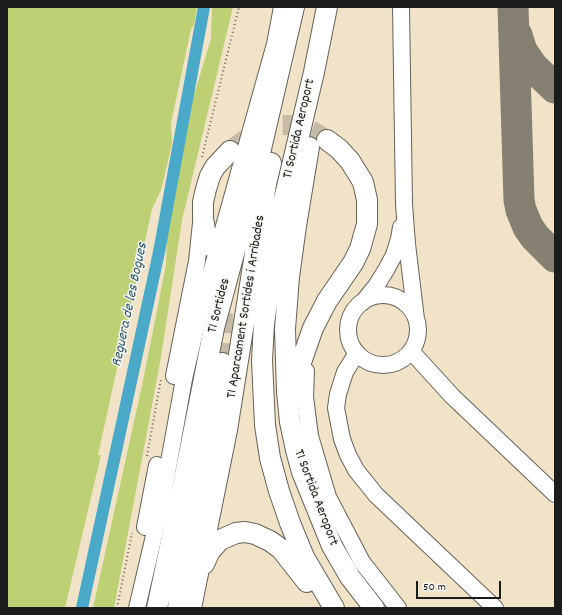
<!DOCTYPE html>
<style>
body{margin:0}
#map{position:relative;width:562px;height:615px;overflow:hidden;background:#f0e3c8;font-family:Dekko,sans-serif}
canvas{display:block}
.frame{position:absolute;inset:0;border:8px solid #1c1c1c;pointer-events:none}
.scale{position:absolute;left:416px;top:581px;width:85px;height:18px;box-sizing:border-box;border:2px solid #1c1c1c;border-top:0;padding-left:5px;font-size:12px;line-height:14px;white-space:nowrap;color:#1c1c1c;-webkit-text-stroke:3px #f6f6f2;paint-order:stroke}
</style>
<div id="map">
<canvas width="562" height="615"></canvas>
<div class="frame"></div>
<div class="scale">50 m</div>
</div>
<script>
const ctx = document.querySelector('canvas').getContext('2d');
ctx.lineJoin = 'round';
function paint(path, color) { ctx.fillStyle = color; ctx.fill(path, 'evenodd'); }
const poly = rows => new Path2D(rows.map(r => 'M' + r).join(''));
function strokePath(path, color, width, dash) { ctx.strokeStyle = color; ctx.lineWidth = width; ctx.lineCap = dash ? 'butt' : 'round'; ctx.setLineDash(dash || []); ctx.stroke(path); }
function write(font, color, halo, rows, align = 'center') {
  ctx.font = font + ' Dekko,sans-serif'; ctx.lineWidth = 3; ctx.setLineDash([]); ctx.textBaseline = 'middle'; ctx.strokeStyle = halo; ctx.fillStyle = color; for (const [text, x, y, turn = 0] of rows) {
    ctx.save(); ctx.translate(x, y); ctx.rotate((+turn || 0) * Math.PI / 180); ctx.textAlign = isNaN(turn) ? turn : align; if (halo) ctx.strokeText(text, 0, 0); ctx.fillText(text, 0, 0); ctx.restore();
  }
}
paint(poly([
 [7,7,197,7,194,25,191,29,171,123,172,144,161,190,152,209,98,455,101,455,65,608,7,608],
 [212,7,233,7,182,220,161,357,114,608,93,608,144,376,166,265,167,235,193,98,211,39]
]), '#bdd073');
strokePath(poly([
 [82,608,159,252,204,7]
]), '#4aa8c9', 12);
strokePath(poly([
 [513,7,519,200,521,210,528,227,535,237,555,257],
 [517,35,522,51,533,67,555,88]
]), '#868072', 31);
strokePath(poly([
 [230,151,251,135,271,126,281,125,292,125,303,128,314,132,327,140],
 [222,363,223,308]
]), '#c6bba6', 20, [20, 10]);
const minor = poly([
 [401,7,404,204,407,244,416,319],
 '348 330a35 35 0 1 1 70 0a35 35 0 1 1-70 0Z',
 [363,302,376,286,386,270,394,255,399,239,401,227],
 [411,351,452,396,555,494],
 [357,353,345,372,338,394,336,408,342,439,348,455,356,470,376,495,495,608],
 [306,371,305,397,310,436,328,497,362,562,398,608],
 [174,376,197,261,201,223],
 [145,527,157,465],
 [137,608,161,506,184,379,197,323,275,44,282,7]
]);
const major = poly([
 [327,7,314,72,278,225,264,324,262,360,265,425,270,458,279,491,290,523,304,557,334,608],
 [309,147,296,226,289,277,285,329,287,392,290,422,296,450,302,472,332,546,350,577,374,608],
 [210,246,205,230,203,218,203,202,206,189,210,176,215,167,230,151],
 [295,393,299,368,313,328,327,301,353,263,360,249,367,224,367,200,363,182,350,161,339,149,327,140],
 [204,564,210,551,220,540,236,533,245,532,255,534,270,541,281,549,307,582],
 [157,608,183,485,214,328,254,179,294,7],
 [178,608,187,539,215,411,222,363],
 [191,608,227,430,266,184,271,163]
]);
strokePath(minor, '#666258', 18);
strokePath(major, '#666258', 22);
strokePath(poly([
 [202,157,239,7],
 [147,456,161,379],
 [117,608,132,533]
]), '#666258', 2, [1, 3]);
strokePath(minor, '#fff', 16);
strokePath(major, '#fff', 20);
write('14px', '#1c1c1c', '#f6f6f2', [
 ["T1 Sortida Aeroport",300,129,-77],
 ["T1 Sortides",220,306,-76],
 ["T1 Aparcament Sortides i Arribades",247,307,-81],
 ["T1 Sortida Aeroport",315,498,69]
]);
write('italic 15px', '#315b6a', '#f6f6f2', [
 ["Reguera de les Bogues",131,305,-78]
]);
</script>
